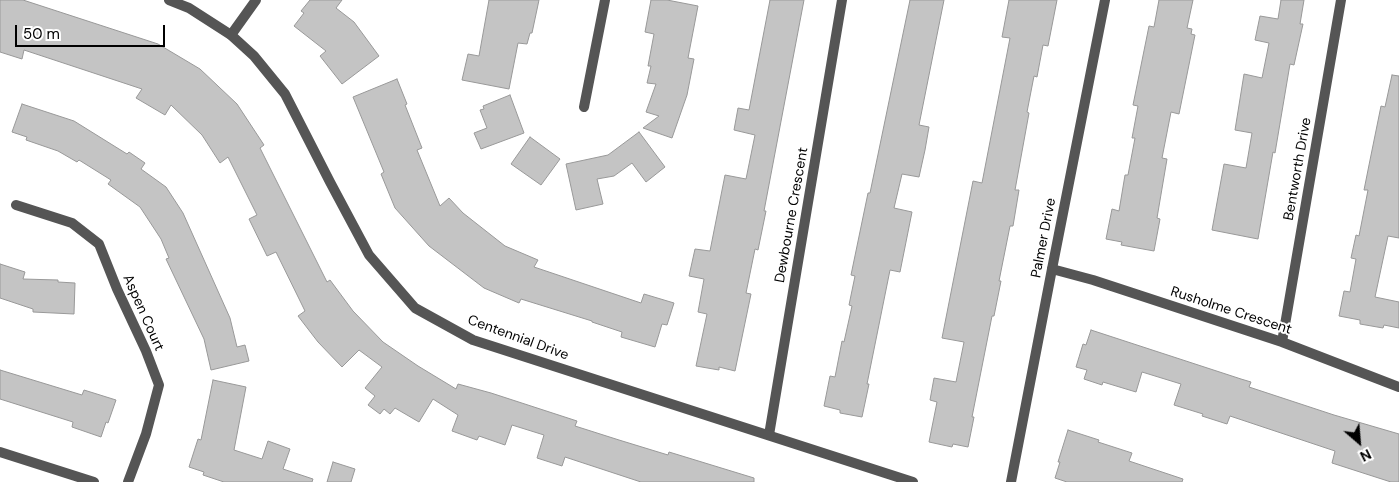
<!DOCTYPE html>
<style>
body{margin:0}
#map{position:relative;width:1399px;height:482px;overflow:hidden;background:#fff;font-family:"DM Sans",sans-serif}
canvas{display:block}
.north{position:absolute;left:1334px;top:417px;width:50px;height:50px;-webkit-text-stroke:4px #fff;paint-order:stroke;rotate:153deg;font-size:14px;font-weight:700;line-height:20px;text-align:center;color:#000}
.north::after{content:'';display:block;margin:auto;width:18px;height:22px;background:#000;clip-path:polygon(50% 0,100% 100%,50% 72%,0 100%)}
.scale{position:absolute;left:15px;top:25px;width:150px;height:22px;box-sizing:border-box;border:2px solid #000;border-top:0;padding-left:6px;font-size:15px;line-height:18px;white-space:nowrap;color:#000;-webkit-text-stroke:4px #fff;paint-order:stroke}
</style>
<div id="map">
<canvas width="1399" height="482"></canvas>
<div class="north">N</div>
<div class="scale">50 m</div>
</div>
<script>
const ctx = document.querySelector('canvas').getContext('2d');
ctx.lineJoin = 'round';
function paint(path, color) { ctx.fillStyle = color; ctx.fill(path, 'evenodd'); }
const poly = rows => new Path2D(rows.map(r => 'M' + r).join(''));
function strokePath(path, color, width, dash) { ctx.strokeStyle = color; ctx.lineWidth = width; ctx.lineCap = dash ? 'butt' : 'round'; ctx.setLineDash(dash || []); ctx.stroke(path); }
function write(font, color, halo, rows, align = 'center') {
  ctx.font = font + ' "DM Sans",sans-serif'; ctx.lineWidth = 4; ctx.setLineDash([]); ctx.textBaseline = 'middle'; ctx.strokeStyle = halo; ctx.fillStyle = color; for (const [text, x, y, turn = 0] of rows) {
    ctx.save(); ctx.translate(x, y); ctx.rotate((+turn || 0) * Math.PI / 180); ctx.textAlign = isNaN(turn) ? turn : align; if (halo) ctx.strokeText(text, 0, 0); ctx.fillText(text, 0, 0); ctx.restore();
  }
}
const building = poly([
 [0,0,23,0,158,44,200,69,237,104,264,145,260,148,327,282,330,280,353,311,383,342,418,366,456,389,458,384,491,393,577,421,575,426,619,440,668,455,669,452,754,478,754,482,641,482,565,457,562,466,537,458,544,435,512,425,505,445,479,436,477,440,452,431,458,415,433,399,419,422,395,408,390,414,384,409,380,414,368,405,375,396,365,388,382,367,359,350,342,367,318,342,298,316,305,311,276,252,267,256,249,219,257,215,228,157,220,163,202,135,171,105,165,115,136,98,142,89,24,50,22,59,0,52,0,0],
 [310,0,342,0,336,8,354,22,379,56,342,84,320,56,326,51,294,26,304,13,301,11,310,0],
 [489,0,539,0,532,33,530,33,527,44,518,43,509,89,462,80,468,54,479,56,489,0],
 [651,0,667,0,698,6,688,58,694,59,687,95,672,138,643,128,659,116,646,112,656,84,647,83,651,66,648,66,654,34,645,32,651,0],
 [770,0,804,0,764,211,766,211,758,250,755,249,746,293,751,294,735,371,719,367,719,370,696,366,707,314,698,312,704,279,689,276,695,249,710,251,725,175,746,179,755,135,734,130,738,108,749,110,770,0],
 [910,0,944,0,919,125,929,127,925,150,919,177,902,174,894,208,912,212,900,272,890,270,867,384,869,384,862,417,840,413,840,410,824,406,830,376,835,377,842,341,844,342,852,306,849,305,855,276,851,275,868,193,870,193,910,0],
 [1009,0,1057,0,1048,46,1043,45,1037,77,1034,76,1027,112,1029,113,1015,190,1019,190,1013,226,1010,226,999,281,1001,281,994,316,992,316,972,417,974,417,968,447,953,444,952,447,929,442,937,402,930,400,934,378,956,382,964,342,942,338,973,181,982,183,1010,38,1002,37,1009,0],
 [1159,0,1193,0,1187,28,1192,29,1191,34,1195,35,1179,114,1171,112,1162,158,1167,159,1157,218,1160,219,1154,251,1121,245,1122,242,1106,239,1112,209,1119,211,1125,175,1128,175,1135,138,1132,138,1138,106,1133,105,1149,26,1154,27,1159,0],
 [1281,0,1304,0,1300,24,1303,24,1294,65,1290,64,1275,153,1273,152,1258,239,1212,230,1224,164,1246,168,1252,133,1235,130,1244,74,1262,78,1269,43,1255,40,1260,16,1278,19,1281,0],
 [1392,75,1399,76,1399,238,1388,236,1375,297,1399,302,1399,328,1384,325,1383,328,1360,324,1360,320,1339,316,1344,291,1350,292,1356,259,1351,258,1356,235,1359,236,1368,190,1364,190,1369,165,1381,106,1385,107,1392,75],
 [397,79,407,104,405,105,422,148,417,150,440,206,449,198,463,213,505,246,538,260,534,267,641,303,644,294,674,303,667,325,662,324,655,347,621,337,622,332,592,322,592,321,521,299,519,303,484,288,429,246,395,208,381,174,384,172,353,97,397,79],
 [510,95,524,133,481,149,474,133,487,128,480,110,484,109,483,106,510,95],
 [22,104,74,121,127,154,129,152,145,163,141,169,166,187,183,213,230,318,237,347,245,345,249,361,211,370,204,339,166,259,169,258,161,239,140,207,108,184,111,180,79,160,77,162,58,151,26,140,27,137,12,132,22,104],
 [639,132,665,167,646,182,632,163,614,176,597,179,603,204,576,210,566,164,608,155,639,132],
 [530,137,560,159,541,185,511,164,530,137],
 [0,264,25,272,23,279,58,280,58,282,75,283,74,314,33,312,33,309,0,298,0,264],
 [1091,330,1241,379,1251,382,1249,387,1334,415,1399,434,1399,482,1391,482,1332,463,1335,451,1230,416,1227,424,1202,416,1203,414,1174,405,1181,384,1142,372,1136,392,1103,382,1102,385,1084,379,1087,370,1076,367,1083,344,1086,345,1091,330],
 [0,370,82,395,84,390,116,400,108,423,106,422,101,437,72,427,73,422,0,399,0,370],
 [213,380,246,387,234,450,262,459,268,441,290,449,283,469,313,479,312,482,224,482,203,475,204,472,189,467,198,439,201,440,213,380],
 [1068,430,1099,440,1098,442,1132,453,1129,461,1183,479,1182,482,1067,482,1055,478,1060,462,1058,462,1068,430],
 [333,462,355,469,351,482,327,482,333,462]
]);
paint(building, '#c4c4c4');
strokePath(building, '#999', 1);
strokePath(poly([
 [231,35,256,0],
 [584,107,605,0],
 [16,205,72,223,99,244,117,289,146,351,159,385,146,434,128,482],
 [1052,269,1093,280,1282,342,1399,387],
 [1282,342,1341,0],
 [769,435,842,0],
 [0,452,94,482]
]), '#555', 10);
strokePath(poly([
 [169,0,189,8,231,35,254,56,285,94,330,182,369,255,415,308,473,340,913,482],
 [1011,482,1052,269,1105,0]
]), '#555', 10);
write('14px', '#000', '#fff', [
 ["Bentworth Drive",1298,169,-80],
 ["Dewbourne Crescent",792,215,-80],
 ["Palmer Drive",1044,238,-79],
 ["Rusholme Crescent",1231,311,18],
 ["Aspen Court",143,313,66],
 ["Centennial Drive",518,338,20]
]);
</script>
